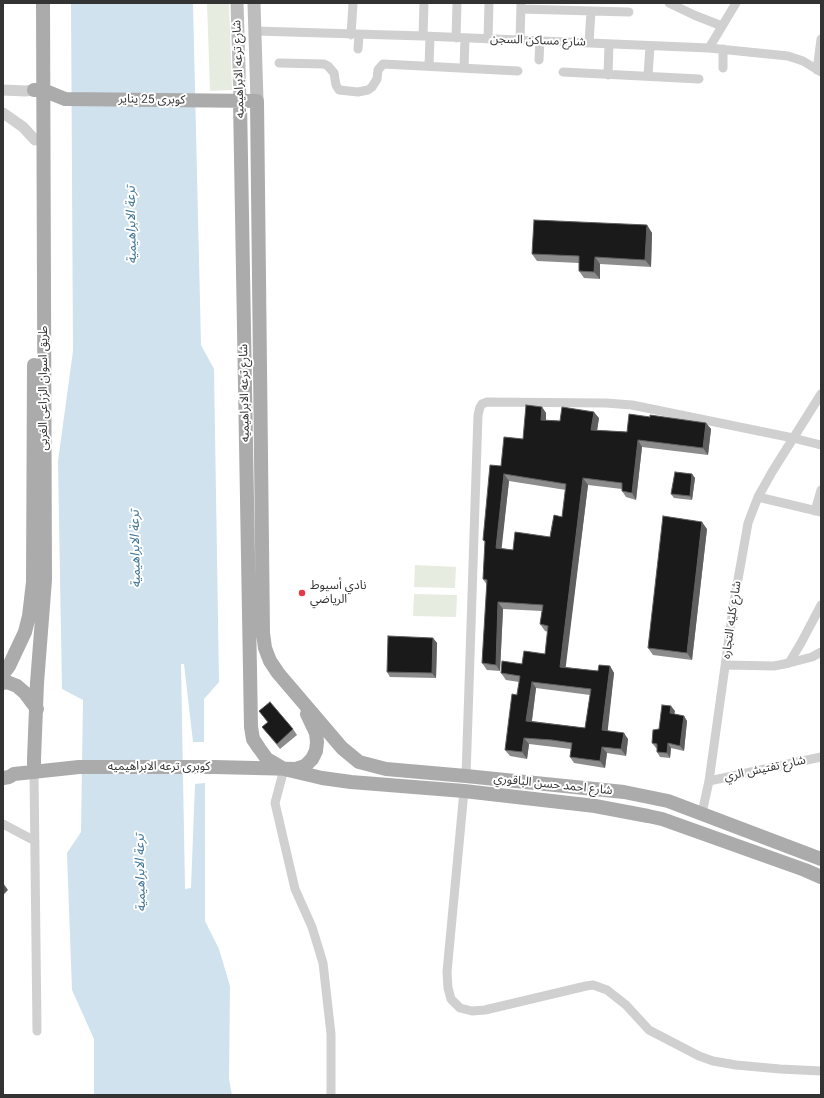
<!DOCTYPE html>
<meta charset="utf-8">
<style>
body{margin:0}
#map{position:relative;width:824px;height:1098px;overflow:hidden;background:#fff;font-family:Roboto,sans-serif}
canvas{display:block}
.frame{position:absolute;inset:0;border:4px solid #333;pointer-events:none}
</style>
<div id="map">
<canvas width="824" height="1098"></canvas>
<div class="frame"></div>
</div>
<script>
const ctx = document.querySelector('canvas').getContext('2d');
ctx.lineJoin = 'round';
function paint(path, color) { ctx.fillStyle = color; ctx.fill(path, 'evenodd'); }
const poly = rows => new Path2D(rows.map(r => 'M' + r).join(''));
function strokePath(path, color, width, dash) { ctx.strokeStyle = color; ctx.lineWidth = width; ctx.lineCap = dash ? 'butt' : 'round'; ctx.setLineDash(dash || []); ctx.stroke(path); }
function write(font, color, halo, rows, align = 'center') {
  ctx.font = font + ' Roboto,"Noto Sans Arabic",sans-serif'; ctx.lineWidth = 4; ctx.setLineDash([]); ctx.textBaseline = 'middle'; ctx.strokeStyle = halo; ctx.fillStyle = color; for (const [text, x, y, turn = 0] of rows) {
    ctx.save(); ctx.translate(x, y); ctx.rotate((+turn || 0) * Math.PI / 180); ctx.textAlign = isNaN(turn) ? turn : align; if (halo) ctx.strokeText(text, 0, 0); ctx.fillText(text, 0, 0); ctx.restore();
  }
}
paint(poly([
 [207,3,229,3,232,90,210,91],
 [415,565,456,567,455,588,414,587],
 [414,594,457,595,456,617,413,616]
]), '#e6ecdf');
paint(poly([
 [71,3,193,3,201,345,214,369,219,682,204,699,204,742,193,742,184,664,181,664,185,889,191,888,195,784,205,783,205,921,219,949,230,986,229,1079,232,1095,94,1095,94,1039,72,990,67,853,81,832,83,700,62,689,58,461,73,351]
]), '#cfe2ee');
strokePath(poly([
 [669,3,694,15,722,26],
 [521,9,629,12],
 [256,31,423,36,709,48,788,56,803,61,821,72],
 [351,35,353,3],
 [423,36,424,3],
 [456,38,457,3],
 [488,39,489,3],
 [520,40,521,4],
 [589,43,591,11],
 [709,48,736,3],
 [358,49,359,35],
 [539,60,540,41],
 [279,63,324,64,328,66,334,73,336,85,339,90,358,92,368,90,372,87,377,79,378,70,383,64,518,71],
 [429,66,430,37],
 [464,68,465,38],
 [723,68,723,49],
 [817,70,821,39],
 [563,72,699,79],
 [608,75,609,44],
 [648,76,650,46],
 [758,497,821,512],
 [815,511,821,490],
 [789,663,801,643,821,605],
 [726,665,774,666,789,663,812,657,821,652],
 [284,769,275,803,295,889,312,927,323,963,331,1034,331,1095],
 [34,772,37,1031],
 [466,776,478,415,480,407,482,404,487,402,606,403,632,405,793,438,821,445],
 [709,781,821,757],
 [464,791,447,972,448,988,451,999,460,1008,472,1011,485,1010,586,986,593,985,607,990,626,1005,649,1030,699,1056,713,1061,736,1065,780,1069,821,1071],
 [702,813,709,781,734,602,748,523,758,497,772,472,821,394],
 [3,824,35,841]
]), '#d0d0d0', 9);
strokePath(poly([
 [3,90,25,91,34,90],
 [3,113,23,127,35,140]
]), '#d0d0d0', 11);
strokePath(poly([
 [237,3,240,101],
 [254,3,257,101]
]), '#bdbdbd', 13);
strokePath(poly([
 [34,90,43,90,65,99,257,101,263,633,265,648,270,661,278,673,342,748,359,762,386,769,466,776,624,792,668,801,821,859],
 [240,101,251,727,253,739,259,748,267,759,284,769,322,778,351,782,464,791,595,806,648,816,662,819,805,870,821,877],
 [3,674,9,666,25,632,29,616,33,582,34,365],
 [3,683,7,682,17,686,25,693,37,709],
 [34,772,34,759,37,683,45,580,43,3],
 [3,778,9,777,14,774,79,767,214,767,296,769,305,766,312,759,316,751,317,742,316,733,307,714]
]), '#ababab', 14);
paint(poly([
 [647,225,652,233,651,267,600,264,600,279,584,278,579,271,579,263,537,261,532,254],
 [542,407,546,413,546,420,560,421,599,418,597,430,627,432,650,417,706,423,711,429,708,455,642,447,636,500,626,497,622,491,622,489,588,485,565,667,598,671,610,666,614,673,607,731,628,739,626,756,607,753,605,768,574,763,570,757,571,749,529,744,527,759,510,756,505,750,519,682,506,680,501,673,545,654,548,632,545,631,540,624,542,611,503,609,500,671,487,670,482,663,487,585,483,579,485,542,483,540,501,466,523,439],
 [509,481,566,490,562,517,550,537,513,550,501,548],
 [536,688,590,695,585,728,532,721],
 [692,474,695,478,692,500,674,498,671,494],
 [707,529,692,660,653,655,648,648],
 [433,638,437,643,436,678,390,677,387,672],
 [259,711,293,729,297,735,280,749,262,727,268,723],
 [675,711,674,714,684,716,687,721,684,751,671,748,670,758,660,757,657,752,657,748,656,748,652,743,659,729]
]), '#8c8c8c');
paint(poly([
 [647,225,652,233,651,267,645,260],
 [595,257,600,264,600,279,594,272],
 [542,407,546,413,546,427,541,420],
 [594,412,599,418,596,437,591,430],
 [706,423,711,429,708,455,703,448],
 [638,440,642,447,636,500,632,493],
 [504,474,509,481,501,554,496,548],
 [692,474,695,478,692,500,690,496],
 [583,478,588,485,565,673,560,667],
 [702,522,707,529,692,660,687,653],
 [498,602,503,609,500,671,496,665],
 [433,638,437,643,436,678,432,673],
 [610,666,614,673,607,737,602,730],
 [532,682,536,688,531,727,526,721],
 [671,706,675,711,673,718,670,713],
 [684,716,687,721,684,751,680,746],
 [624,733,628,739,626,756,621,749],
 [524,738,529,744,527,759,522,752],
 [668,743,671,748,670,758,667,753],
 [602,747,607,753,605,768,600,761],
 [3,883,8,890,3,895]
]), '#5f5f5f');
const building = poly([
 [534,220,647,225,645,260,595,257,594,272,579,271,579,256,532,254,534,220],
 [526,405,542,407,541,420,560,421,562,407,594,412,591,430,627,432,629,414,650,417,650,415,706,423,703,448,638,440,632,493,622,491,622,483,583,478,560,667,598,671,599,665,610,666,602,730,624,733,621,749,602,747,600,761,570,757,572,743,552,740,524,738,522,752,505,750,512,694,517,695,520,676,501,673,502,661,522,664,524,651,545,654,548,626,540,624,543,605,498,602,496,665,482,663,487,580,483,579,485,541,483,540,490,465,501,466,504,437,523,439,526,405],
 [504,474,566,484,562,517,554,515,550,537,515,532,513,550,496,548,504,474],
 [532,682,591,689,585,728,526,721,532,682],
 [675,472,692,474,690,496,671,494,675,472],
 [663,516,702,522,687,653,648,648,663,516],
 [388,636,433,638,432,673,387,672,388,636],
 [270,702,293,729,277,744,262,727,268,722,259,711,270,702],
 [662,705,671,706,670,713,684,716,680,746,668,743,667,753,657,752,657,744,652,743,653,730,659,729,662,705]
]);
paint(building, '#1a1a1a');
strokePath(building, '#5f5f5f', 1);
for (const [x, y, r, color] of [
 [302,593,4,"#e63946"]
]) { const dot = new Path2D(); dot.arc(x, y, r, 0, 2 * Math.PI); ctx.fillStyle = color; ctx.fill(dot); strokePath(dot, '#fff', 1.5); }
write('12px', '#333', '#fff', [
 ["شارع مساكن السجن",538,41,2],
 ["شارع ترعه الابراهيميه",239,69,-92],
 ["كوبرى 25 يناير",152,100,1],
 ["طريق اسوان الزراعى الغربى",44,388,-90],
 ["شارع ترعه الابراهيميه",245,393,-91],
 ["شارع كليه التجاره",732,620,-82],
 ["كوبرى ترعه الابراهيميه",159,767],
 ["شارع تفتيش الري",765,769,-12],
 ["شارع احمد حسن الباقوري",553,785,6]
]);
write('12px', '#333', '#fff', [
 ["نادي أسيوط",310,586],
 ["الرياضي",310,600]
], 'left');
write('italic 13px', '#3f7597', '#fff', [
 ["ترعة الابراهيمية",132,225,-91],
 ["ترعة الابراهيمية",136,549,-91],
 ["ترعة الابراهيمية",141,873,-91]
]);
</script>
